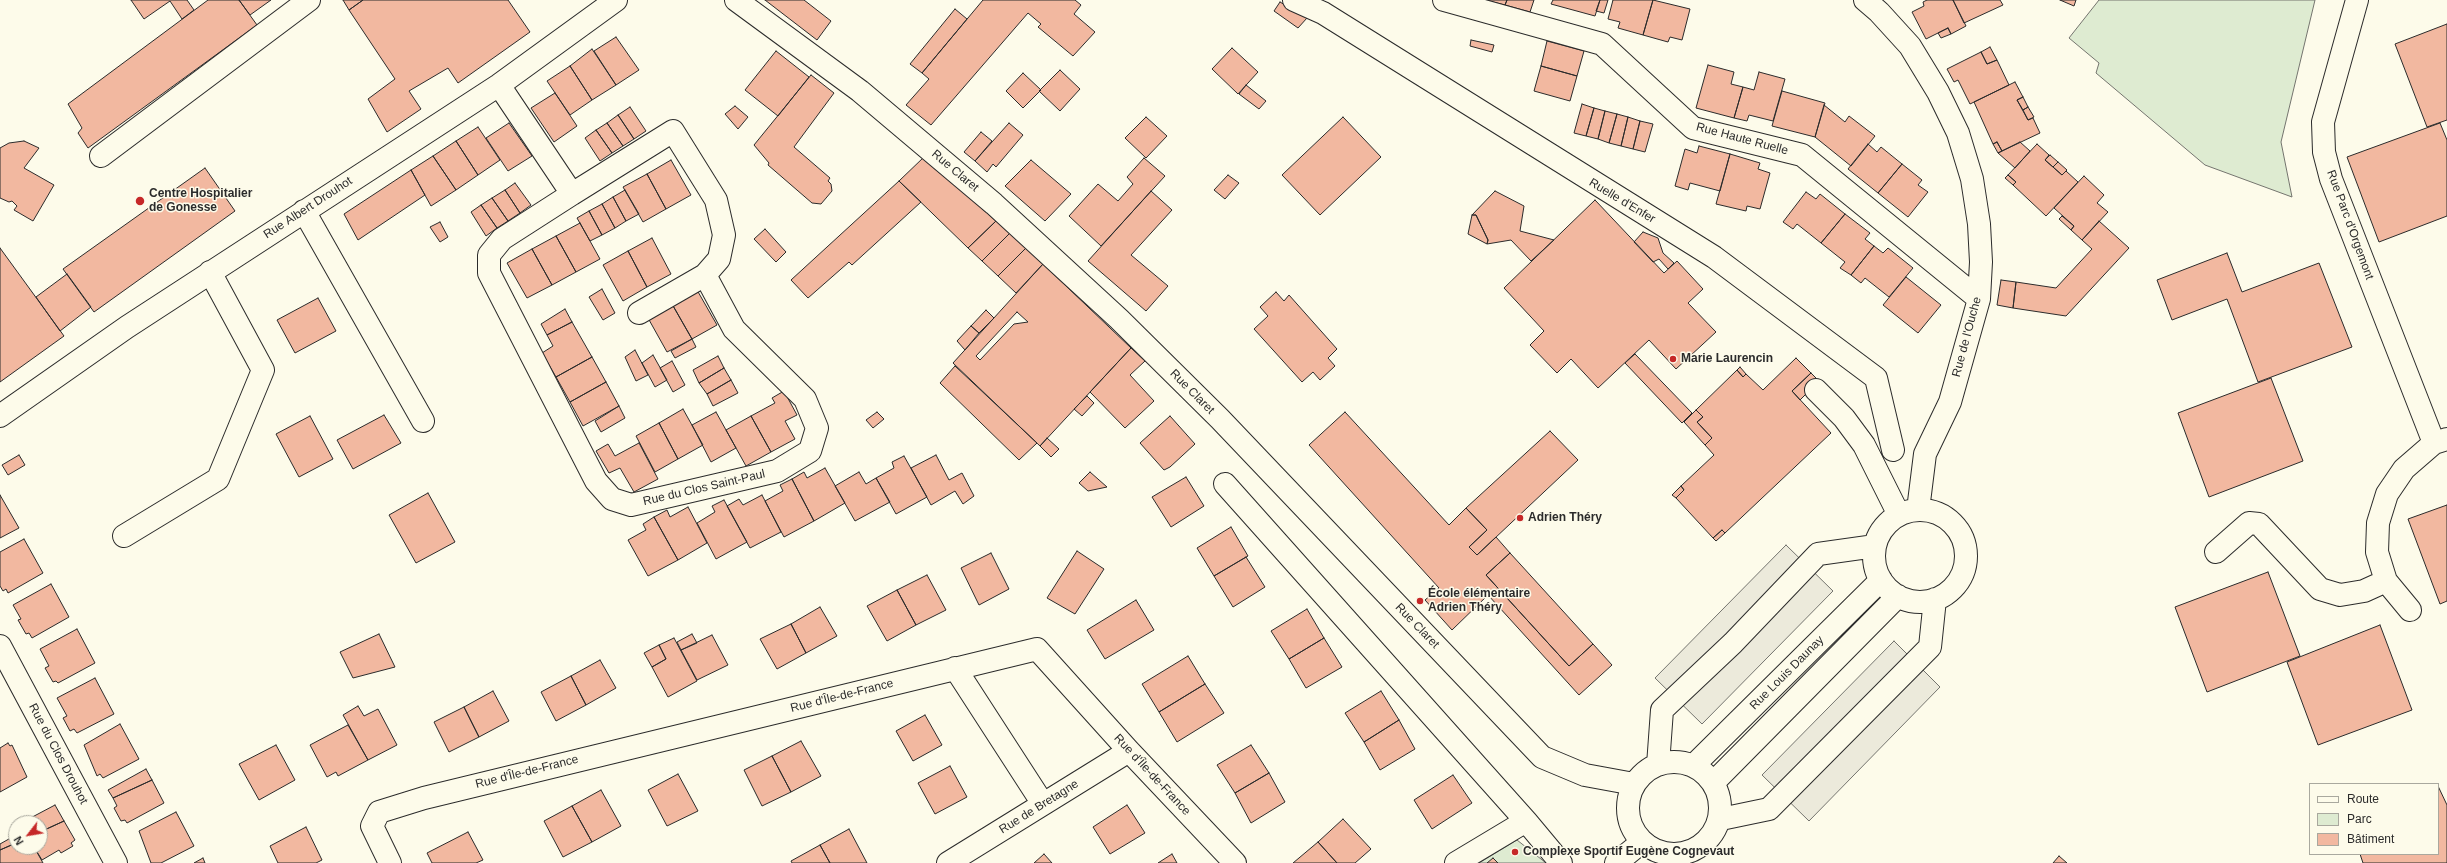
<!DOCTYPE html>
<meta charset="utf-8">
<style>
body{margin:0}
#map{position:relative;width:2447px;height:863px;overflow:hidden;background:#fdfbea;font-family:Helvetica,sans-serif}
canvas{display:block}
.legend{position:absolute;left:2309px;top:783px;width:130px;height:72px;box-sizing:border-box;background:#fdfbea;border:1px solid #a9a89e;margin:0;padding:5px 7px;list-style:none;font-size:12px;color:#2b2b2b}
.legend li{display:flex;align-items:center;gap:8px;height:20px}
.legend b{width:20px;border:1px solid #a9a89e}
.north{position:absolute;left:8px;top:815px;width:40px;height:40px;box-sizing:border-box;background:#fdfbea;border:1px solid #a9a89e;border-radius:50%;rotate:239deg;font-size:11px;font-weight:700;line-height:16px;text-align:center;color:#2b2b2b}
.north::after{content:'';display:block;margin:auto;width:14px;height:18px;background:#c62828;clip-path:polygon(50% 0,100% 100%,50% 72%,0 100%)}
</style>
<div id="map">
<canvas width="2447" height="863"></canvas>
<ul class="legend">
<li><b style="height:5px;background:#fdfbea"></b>Route</li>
<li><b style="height:11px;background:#deebd1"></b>Parc</li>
<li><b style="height:11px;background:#f2b8a0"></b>Bâtiment</li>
</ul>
<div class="north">N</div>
</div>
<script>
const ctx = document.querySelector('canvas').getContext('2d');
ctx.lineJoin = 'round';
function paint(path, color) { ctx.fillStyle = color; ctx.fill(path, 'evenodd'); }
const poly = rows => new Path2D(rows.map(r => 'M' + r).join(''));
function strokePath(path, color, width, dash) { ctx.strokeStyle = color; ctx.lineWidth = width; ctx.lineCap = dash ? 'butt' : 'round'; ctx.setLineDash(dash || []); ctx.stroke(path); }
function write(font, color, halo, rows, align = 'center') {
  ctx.font = font + ' Helvetica,sans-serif'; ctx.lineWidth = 3; ctx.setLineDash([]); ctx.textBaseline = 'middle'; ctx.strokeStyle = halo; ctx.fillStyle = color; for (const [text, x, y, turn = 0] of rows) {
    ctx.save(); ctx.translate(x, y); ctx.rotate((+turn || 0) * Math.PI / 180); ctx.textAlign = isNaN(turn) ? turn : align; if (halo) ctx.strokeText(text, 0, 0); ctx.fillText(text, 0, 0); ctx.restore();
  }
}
const green = poly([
 [2099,0,2315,0,2281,142,2292,197,2205,165,2096,73,2099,63,2069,38,2099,0],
 [1517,840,1546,863,1479,863,1517,840]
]);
paint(green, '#deebd1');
strokePath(green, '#74746e', 1);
const parking = poly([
 [1786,545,1833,591,1702,724,1655,678,1786,545],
 [1894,641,1940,687,1809,821,1762,775,1894,641]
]);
paint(parking, '#eceadb');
strokePath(parking, '#74746e', 1);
const building = poly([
 [131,0,187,0,194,10,182,19,170,1,144,19,131,0],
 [208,0,239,0,257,25,88,148,78,133,82,128,68,104,208,0],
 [239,0,271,0,250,15,239,0],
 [343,0,363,0,349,10,343,0],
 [363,0,508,0,530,32,458,83,448,68,409,91,421,109,387,132,368,99,395,79,349,10,363,0],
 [765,0,804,0,831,21,817,40,765,0],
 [983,0,1075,0,1081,5,1074,14,1095,32,1073,56,1038,27,1041,24,1028,13,931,125,906,105,929,79,922,73,983,0],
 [1485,0,1507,0,1505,5,1485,0],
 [1507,0,1534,0,1530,12,1505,5,1507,0],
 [1553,0,1600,0,1595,16,1551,4,1553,0],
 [1600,0,1608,0,1604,13,1596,11,1600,0],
 [1613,0,1653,0,1643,35,1618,28,1620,22,1608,19,1613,0],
 [1653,0,1690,9,1682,40,1670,37,1668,42,1643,35,1653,0],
 [1927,0,1953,0,1966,26,1951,34,1948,28,1926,39,1912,12,1924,6,1923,2,1927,0],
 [1953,0,2000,0,2003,5,1964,23,1953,0],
 [2060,0,2076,0,2074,6,2060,0],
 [1280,2,1307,18,1298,28,1274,11,1280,2],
 [955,9,967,19,922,73,910,64,955,9],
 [2447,24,2447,120,2427,127,2395,44,2447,24],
 [1948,28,1951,34,1941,38,1938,33,1948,28],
 [616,37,639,70,616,85,594,51,616,37],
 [1471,40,1494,45,1492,52,1470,46,1471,40],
 [1547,41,1584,51,1577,76,1541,66,1547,41],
 [1990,47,1997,60,1987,64,1981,52,1990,47],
 [1232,48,1258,72,1238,94,1212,69,1232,48],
 [592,49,616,85,592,100,570,66,592,49],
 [776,51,809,77,778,116,745,90,776,51],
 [1981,52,1987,64,1997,60,2009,85,1970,104,1958,80,1954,82,1947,69,1981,52],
 [1708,65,1734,72,1731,84,1743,87,1734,118,1696,108,1708,65],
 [570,66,592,100,570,115,547,81,570,66],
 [1541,66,1577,76,1570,101,1534,91,1541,66],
 [1060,70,1080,89,1060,111,1039,91,1060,70],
 [1759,72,1785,79,1773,121,1749,115,1747,121,1734,118,1743,87,1754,90,1759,72],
 [1023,73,1041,90,1023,108,1006,91,1023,73],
 [811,75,834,93,794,147,830,178,828,181,831,184,832,191,821,204,812,203,768,165,769,163,754,145,811,75],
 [2015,82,2023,97,2017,100,2028,120,2033,118,2040,133,2002,151,1997,142,1993,144,1974,102,2015,82],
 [1246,85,1266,101,1259,109,1239,94,1246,85],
 [1782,91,1825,103,1815,137,1772,126,1782,91],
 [555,93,577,126,554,142,531,108,555,93],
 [2023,97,2028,107,2023,110,2017,100,2023,97],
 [1582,104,1594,108,1586,136,1574,133,1582,104],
 [1824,105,1845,122,1849,116,1875,136,1851,166,1815,137,1824,105],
 [735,106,748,117,738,129,725,114,735,106],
 [630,107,646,131,634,139,618,115,630,107],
 [2028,107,2034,117,2028,120,2023,110,2028,107],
 [1594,108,1605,111,1598,139,1586,136,1594,108],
 [1605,111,1617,114,1609,143,1598,139,1605,111],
 [1617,114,1628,117,1621,146,1609,143,1617,114],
 [618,115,634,139,623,146,607,123,618,115],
 [1146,117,1167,136,1146,158,1125,138,1146,117],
 [1343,117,1381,157,1320,215,1282,175,1343,117],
 [1628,117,1640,121,1633,149,1621,146,1628,117],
 [1640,121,1653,124,1645,152,1633,149,1640,121],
 [509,123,532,156,508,171,486,138,509,123],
 [607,123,623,146,612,153,596,130,607,123],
 [1009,123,1023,135,996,167,993,164,987,172,975,161,1009,123],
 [2440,123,2447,140,2447,216,2379,242,2347,157,2440,123],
 [478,127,500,160,478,175,456,141,478,127],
 [596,130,612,153,600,161,585,138,596,130],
 [981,132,992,141,975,161,964,152,981,132],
 [24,141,39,148,24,168,54,185,33,221,14,210,17,206,12,201,9,202,0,198,0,148,9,143,24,141],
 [456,141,478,175,456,190,433,156,456,141],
 [1997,142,2002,151,1998,153,1993,144,1997,142],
 [2020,142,2030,151,2015,168,1998,153,2020,142],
 [1868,144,1877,152,1881,147,1902,164,1878,193,1848,169,1868,144],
 [2037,144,2049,155,2045,160,2062,175,2066,171,2078,182,2046,216,2013,185,2016,182,2008,175,2037,144],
 [1699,146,1730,154,1720,191,1690,183,1688,190,1675,186,1685,149,1697,153,1699,146],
 [1730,154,1760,163,1758,169,1770,173,1760,209,1747,206,1746,211,1716,204,1730,154],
 [2050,155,2058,162,2053,167,2045,160,2050,155],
 [433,156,456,190,431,206,411,170,433,156],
 [924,157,996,221,968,248,899,181,924,157],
 [1144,158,1165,176,1101,246,1069,216,1098,184,1118,201,1133,184,1127,177,1144,158],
 [671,160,691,195,666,209,647,174,671,160],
 [1031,160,1071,194,1045,221,1005,186,1031,160],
 [2058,162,2067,170,2062,175,2053,167,2058,162],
 [1902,164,1922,180,1918,185,1928,192,1908,217,1878,193,1902,164],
 [205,168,235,211,94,312,63,269,205,168],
 [411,170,425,195,358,240,344,214,411,170],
 [647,174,666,209,643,222,623,187,647,174],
 [1228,175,1239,183,1225,199,1214,190,1228,175],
 [2008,175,2016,182,2013,185,2005,178,2008,175],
 [2084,176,2104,195,2097,203,2108,212,2082,240,2071,230,2074,226,2054,208,2084,176],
 [899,181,921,202,852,265,849,262,808,298,791,280,899,181],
 [515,183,531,205,520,213,505,190,515,183],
 [505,190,520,213,508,221,492,198,505,190],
 [625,190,639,214,626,221,613,197,625,190],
 [1151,191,1172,210,1131,255,1168,286,1146,311,1088,261,1151,191],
 [1495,191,1524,206,1520,231,1554,240,1531,261,1511,240,1487,244,1488,240,1476,215,1472,215,1495,191],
 [1806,192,1816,199,1820,194,1845,214,1821,243,1797,224,1793,229,1783,222,1806,192],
 [613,197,626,221,615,228,602,204,613,197],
 [492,198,508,221,497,228,481,205,492,198],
 [1595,200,1664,273,1677,261,1703,289,1688,303,1716,332,1676,369,1649,340,1598,388,1571,359,1557,373,1530,345,1544,331,1504,288,1595,200],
 [602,204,615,228,602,235,589,211,602,204],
 [481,205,497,228,486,236,471,212,481,205],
 [589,211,602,235,590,241,577,218,589,211],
 [1845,214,1870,233,1865,239,1874,246,1851,275,1840,268,1845,262,1821,243,1845,214],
 [1472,215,1476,215,1488,240,1487,244,1468,234,1472,215],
 [2062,216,2074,226,2071,230,2059,219,2062,216],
 [996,221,1010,233,982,261,968,248,996,221],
 [2099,221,2129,248,2066,316,2013,308,2016,282,2056,288,2092,249,2082,240,2099,221],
 [440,222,448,237,440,242,430,227,440,222],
 [580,223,600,259,576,272,556,236,580,223],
 [765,229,786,252,776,262,754,239,765,229],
 [1643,232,1658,238,1663,253,1674,263,1668,269,1659,259,1653,262,1634,242,1643,232],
 [1010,233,1026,248,998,276,982,261,1010,233],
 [556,236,576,272,552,285,532,249,556,236],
 [652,238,671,274,647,287,628,251,652,238],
 [1874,246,1883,253,1888,248,1913,268,1889,297,1865,278,1861,283,1851,275,1874,246],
 [0,248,64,336,0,382,0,248],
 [1026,248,1043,264,1016,293,998,276,1026,248],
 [532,249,552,285,527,298,507,263,532,249],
 [628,251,647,287,623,301,603,265,628,251],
 [2227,253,2242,292,2319,263,2352,347,2258,382,2227,299,2172,320,2157,280,2227,253],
 [1043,264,1131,348,1040,446,953,363,1043,264],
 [1017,312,1028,322,1014,324,980,360,976,356,1017,312],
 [67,274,91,307,60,331,36,297,67,274],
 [1906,277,1941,305,1918,333,1883,305,1906,277],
 [2001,280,2016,282,2013,308,1997,305,2001,280],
 [602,289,615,313,603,320,589,297,602,289],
 [697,290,717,325,692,339,672,304,697,290],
 [1276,292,1284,301,1289,295,1337,349,1328,358,1335,366,1320,380,1313,372,1302,382,1254,329,1268,316,1260,307,1276,292],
 [318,298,336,331,295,353,277,320,318,298],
 [672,304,692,339,667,352,648,318,672,304],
 [565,309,572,322,547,335,541,324,565,309],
 [986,310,994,318,979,333,971,326,986,310],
 [572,322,592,357,556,377,542,353,553,346,547,335,572,322],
 [971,326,979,333,965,350,957,341,971,326],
 [692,339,696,347,675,358,671,351,692,339],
 [1131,348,1145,361,1130,375,1154,401,1125,428,1090,392,1131,348],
 [635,350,648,375,636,381,625,357,635,350],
 [1635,354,1692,413,1682,423,1625,363,1635,354],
 [653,355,667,380,655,387,642,363,653,355],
 [718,356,724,368,699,383,693,370,718,356],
 [592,357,606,382,570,402,556,377,592,357],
 [1796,358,1811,373,1792,391,1831,433,1725,533,1722,530,1713,538,1676,498,1684,490,1681,486,1714,455,1705,445,1712,438,1697,422,1703,417,1696,410,1737,370,1743,377,1746,374,1763,390,1796,358],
 [672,361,685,385,673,392,660,368,672,361],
 [955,366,1037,443,1019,460,940,383,955,366],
 [1740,367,1746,374,1743,377,1737,370,1740,367],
 [724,368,731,380,707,394,699,383,724,368],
 [1811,373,1819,381,1800,400,1792,391,1811,373],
 [2271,378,2303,461,2209,497,2178,413,2271,378],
 [731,380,738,393,713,406,707,394,731,380],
 [606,382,619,406,583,426,570,402,606,382],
 [784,391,797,415,785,421,795,439,771,452,751,416,775,403,772,398,784,391],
 [1087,396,1094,403,1082,416,1074,409,1087,396],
 [619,406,625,418,601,432,595,421,619,406],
 [683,409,703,445,678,459,659,423,683,409],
 [1696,410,1703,417,1697,422,1712,438,1705,445,1684,422,1696,410],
 [716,412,736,448,711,462,692,425,716,412],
 [877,412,884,419,873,428,866,420,877,412],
 [1345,412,1449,525,1466,508,1487,530,1469,547,1477,555,1496,537,1510,553,1486,575,1569,666,1593,644,1612,665,1579,695,1488,595,1452,630,1425,600,1439,588,1309,445,1345,412],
 [384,415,401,443,353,469,337,440,384,415],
 [310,416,333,459,299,477,276,434,310,416],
 [751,416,771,452,746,466,726,430,751,416],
 [1170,416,1195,444,1170,467,1164,470,1140,443,1170,416],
 [659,423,678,459,655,472,636,436,659,423],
 [1550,431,1578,460,1477,555,1469,547,1487,530,1466,508,1550,431],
 [1047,438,1059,449,1051,457,1040,446,1047,438],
 [639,443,658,479,634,492,620,468,609,473,596,451,608,444,615,456,639,443],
 [19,455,25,465,8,475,2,465,19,455],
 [936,455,949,480,962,473,974,496,963,504,955,491,931,505,911,468,936,455],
 [904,456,927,497,896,514,876,478,894,468,892,462,904,456],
 [825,468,845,503,814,521,792,479,804,472,807,478,825,468],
 [859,472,866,484,876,478,890,502,855,521,835,486,859,472],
 [1090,472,1107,487,1088,491,1079,483,1090,472],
 [1186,477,1204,506,1171,527,1152,497,1186,477],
 [792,479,814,521,784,537,765,501,783,491,780,485,792,479],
 [1681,486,1684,490,1676,498,1672,495,1681,486],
 [428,493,455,542,416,563,389,515,428,493],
 [0,495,19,528,0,538,0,495],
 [762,495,781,532,750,548,727,506,739,499,743,505,762,495],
 [724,500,747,542,716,559,697,523,715,512,712,506,724,500],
 [2447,505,2447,601,2440,604,2408,519,2447,505],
 [688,507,707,543,678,560,654,517,667,510,670,517,688,507],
 [654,517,678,560,648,576,628,540,646,530,643,524,654,517],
 [1231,527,1248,556,1214,576,1197,548,1231,527],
 [1722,530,1725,533,1716,541,1713,538,1722,530],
 [24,539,43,573,8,593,6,589,3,591,0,586,0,552,24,539],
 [1077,551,1104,569,1075,614,1047,598,1077,551],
 [991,553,1009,589,979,605,961,568,991,553],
 [1510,553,1593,644,1569,666,1486,575,1510,553],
 [1246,557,1265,587,1233,607,1214,576,1246,557],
 [2268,572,2300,656,2207,692,2175,607,2268,572],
 [927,575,946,610,916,625,897,590,927,575],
 [51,584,69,617,32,638,29,633,26,634,18,620,21,619,13,605,51,584],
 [897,590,916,625,887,641,867,606,897,590],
 [1136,600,1154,630,1105,659,1087,630,1136,600],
 [820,607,837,636,806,653,791,624,820,607],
 [1307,609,1324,638,1289,659,1271,631,1307,609],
 [791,624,806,653,777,669,760,639,791,624],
 [2380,625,2412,710,2318,745,2287,662,2380,625],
 [77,629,95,663,58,683,56,681,53,682,45,668,49,666,40,649,77,629],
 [379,634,395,667,353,678,340,652,379,634],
 [692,634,697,643,681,650,677,642,692,634],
 [712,635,728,665,697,680,681,650,712,635],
 [674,638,697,681,668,697,652,667,666,659,659,645,674,638],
 [1324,638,1342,667,1306,688,1289,659,1324,638],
 [659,645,666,659,652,667,644,653,659,645],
 [1188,656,1205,684,1159,712,1142,684,1188,656],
 [600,660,616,688,586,705,571,676,600,660],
 [571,676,586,705,556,721,541,692,571,676],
 [95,678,114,714,77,733,74,729,70,731,63,718,67,716,57,698,95,678],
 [1205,684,1224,713,1177,742,1159,712,1205,684],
 [493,691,509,721,479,737,464,707,493,691],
 [1381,691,1399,720,1364,742,1345,713,1381,691],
 [358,706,364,716,378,709,397,745,368,760,343,715,358,706],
 [464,707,479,737,449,752,434,722,464,707],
 [925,715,942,745,913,761,896,731,925,715],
 [1399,720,1415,749,1380,770,1364,742,1399,720],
 [120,724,139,759,103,778,100,774,97,776,84,745,120,724],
 [348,725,368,760,338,776,336,772,327,777,310,745,348,725],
 [801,741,821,776,791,792,772,756,801,741],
 [8,743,10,746,12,745,27,777,0,792,0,748,8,743],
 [276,745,295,780,259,800,239,764,276,745],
 [1251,745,1269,773,1235,793,1217,765,1251,745],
 [772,756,791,792,762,806,744,770,772,756],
 [950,766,967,797,935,814,918,783,950,766],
 [146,769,152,780,113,798,108,790,146,769],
 [1269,773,1285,802,1251,823,1235,793,1269,773],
 [678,774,698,811,667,826,648,790,678,774],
 [1453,775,1472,803,1432,829,1414,800,1453,775],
 [152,780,164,803,127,823,125,820,121,821,114,808,117,806,113,798,152,780],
 [2438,786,2447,805,2447,863,2363,863,2360,854,2438,854,2438,786],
 [601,790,621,826,592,842,572,806,601,790],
 [55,805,64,821,40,832,40,823,21,823,55,805],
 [1127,805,1145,833,1110,854,1093,827,1127,805],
 [572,806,592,842,563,857,544,821,572,806],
 [176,812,194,846,161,863,151,863,139,831,176,812],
 [1343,819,1371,849,1355,863,1337,863,1318,842,1343,819],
 [64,821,75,840,71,843,73,846,61,853,59,850,42,860,34,847,40,847,40,832,64,821],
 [306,827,322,860,316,863,278,863,270,846,306,827],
 [849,829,867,863,830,863,820,845,849,829],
 [468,832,483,860,476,863,432,863,427,853,468,832],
 [16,835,16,843,0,850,0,844,16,835],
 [1318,842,1337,863,1293,863,1318,842],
 [16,843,16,847,34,847,43,863,0,863,0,850,16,843],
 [820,845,830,863,792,863,791,861,820,845],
 [1044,854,1052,863,1034,863,1044,854],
 [1172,854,1177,863,1158,863,1172,854],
 [2059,856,2067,863,2053,863,2059,856],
 [203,858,205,863,194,863,203,858],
 [1493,858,1498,863,1487,863,1493,858]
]);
paint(building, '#f2b8a0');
strokePath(building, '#2b2b2b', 1);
const minor = poly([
 [736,0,860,91,994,204,1119,319,1220,419,1542,757,1585,775,1634,784],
 [1294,0,1323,13,1714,257,1876,378,1893,450],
 [1444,0,1602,44,1693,128,1802,155,1979,299],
 [1865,0,1879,12,1910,46,1938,92,1958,133,1972,179,1979,224,1981,262,1979,299,1950,402,1925,454,1918,510],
 [2357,0,2323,122,2324,152,2331,179,2434,443],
 [499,85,572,194,673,131,716,200,724,235,719,259,705,275,734,329,805,399,817,428,810,451,777,471,631,505,612,499,596,481,489,273,489,255,502,239,572,194],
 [101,156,309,0],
 [304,211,423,421],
 [639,313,705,275],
 [1816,390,1844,418,1864,445,1899,515],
 [0,416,127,327,499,85,616,0],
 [1225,484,1526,821],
 '1874 556a46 46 0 1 1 92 0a46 46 0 1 1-92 0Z',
 [124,536,218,479,263,370,210,272],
 [2216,552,2249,523,2259,524,2320,589,2340,595,2364,591,2386,581],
 [2410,610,2386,581,2377,552,2378,523,2387,494,2404,469,2434,443,2447,439],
 [0,646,116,863],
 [955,668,1043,804],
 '1628 808a46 46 0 1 1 92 0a46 46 0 1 1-92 0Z',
 [1658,765,1662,710,1733,643,1818,554,1875,546],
 [1693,766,1881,580],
 [1713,783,1898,596],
 [1721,819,1769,809,1930,647,1935,599],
 [390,863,372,826,379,812,424,798,1037,649,1129,751,1235,863],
 [948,863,1129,751],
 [1456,863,1526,821,1561,863],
 [1616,863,1642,842]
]);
strokePath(minor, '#2b2b2b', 24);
strokePath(minor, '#fdfbea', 22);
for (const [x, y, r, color] of [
 [140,201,5,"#c62828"],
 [1673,359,4,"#c62828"],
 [1520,518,4,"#c62828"],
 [1420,601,4,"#c62828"],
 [1515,852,4,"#c62828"]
]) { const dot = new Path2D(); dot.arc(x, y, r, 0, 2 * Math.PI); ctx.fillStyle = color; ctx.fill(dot); strokePath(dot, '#fdfbea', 1.5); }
write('12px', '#2b2b2b', '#fdfbea', [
 ["Rue Haute Ruelle",1742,139,15],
 ["Rue Claret",955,171,40],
 ["Ruelle d'Enfer",1622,201,31],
 ["Rue Albert Drouhot",308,208,-33],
 ["Rue Parc d'Orgemont",2350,225,70],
 ["Rue de l'Ouche",1967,337,-75],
 ["Rue Claret",1192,392,45],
 ["Rue du Clos Saint-Paul",704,488,-13],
 ["Rue Claret",1417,626,46],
 ["Rue Louis Daunay",1787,673,-45],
 ["Rue d'Île-de-France",842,696,-14],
 ["Rue du Clos Drouhot",58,754,62],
 ["Rue d'Île-de-France",527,772,-14],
 ["Rue d'Île-de-France",1152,775,47],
 ["Rue de Bretagne",1039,807,-32]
]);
write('bold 12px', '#2b2b2b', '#fdfbea', [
 ["Centre Hospitalier",149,194],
 ["de Gonesse",149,208],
 ["Marie Laurencin",1681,359],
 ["Adrien Théry",1528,518],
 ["École élémentaire",1428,594],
 ["Adrien Théry",1428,608],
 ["Complexe Sportif Eugène Cognevaut",1523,852]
], 'left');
</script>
